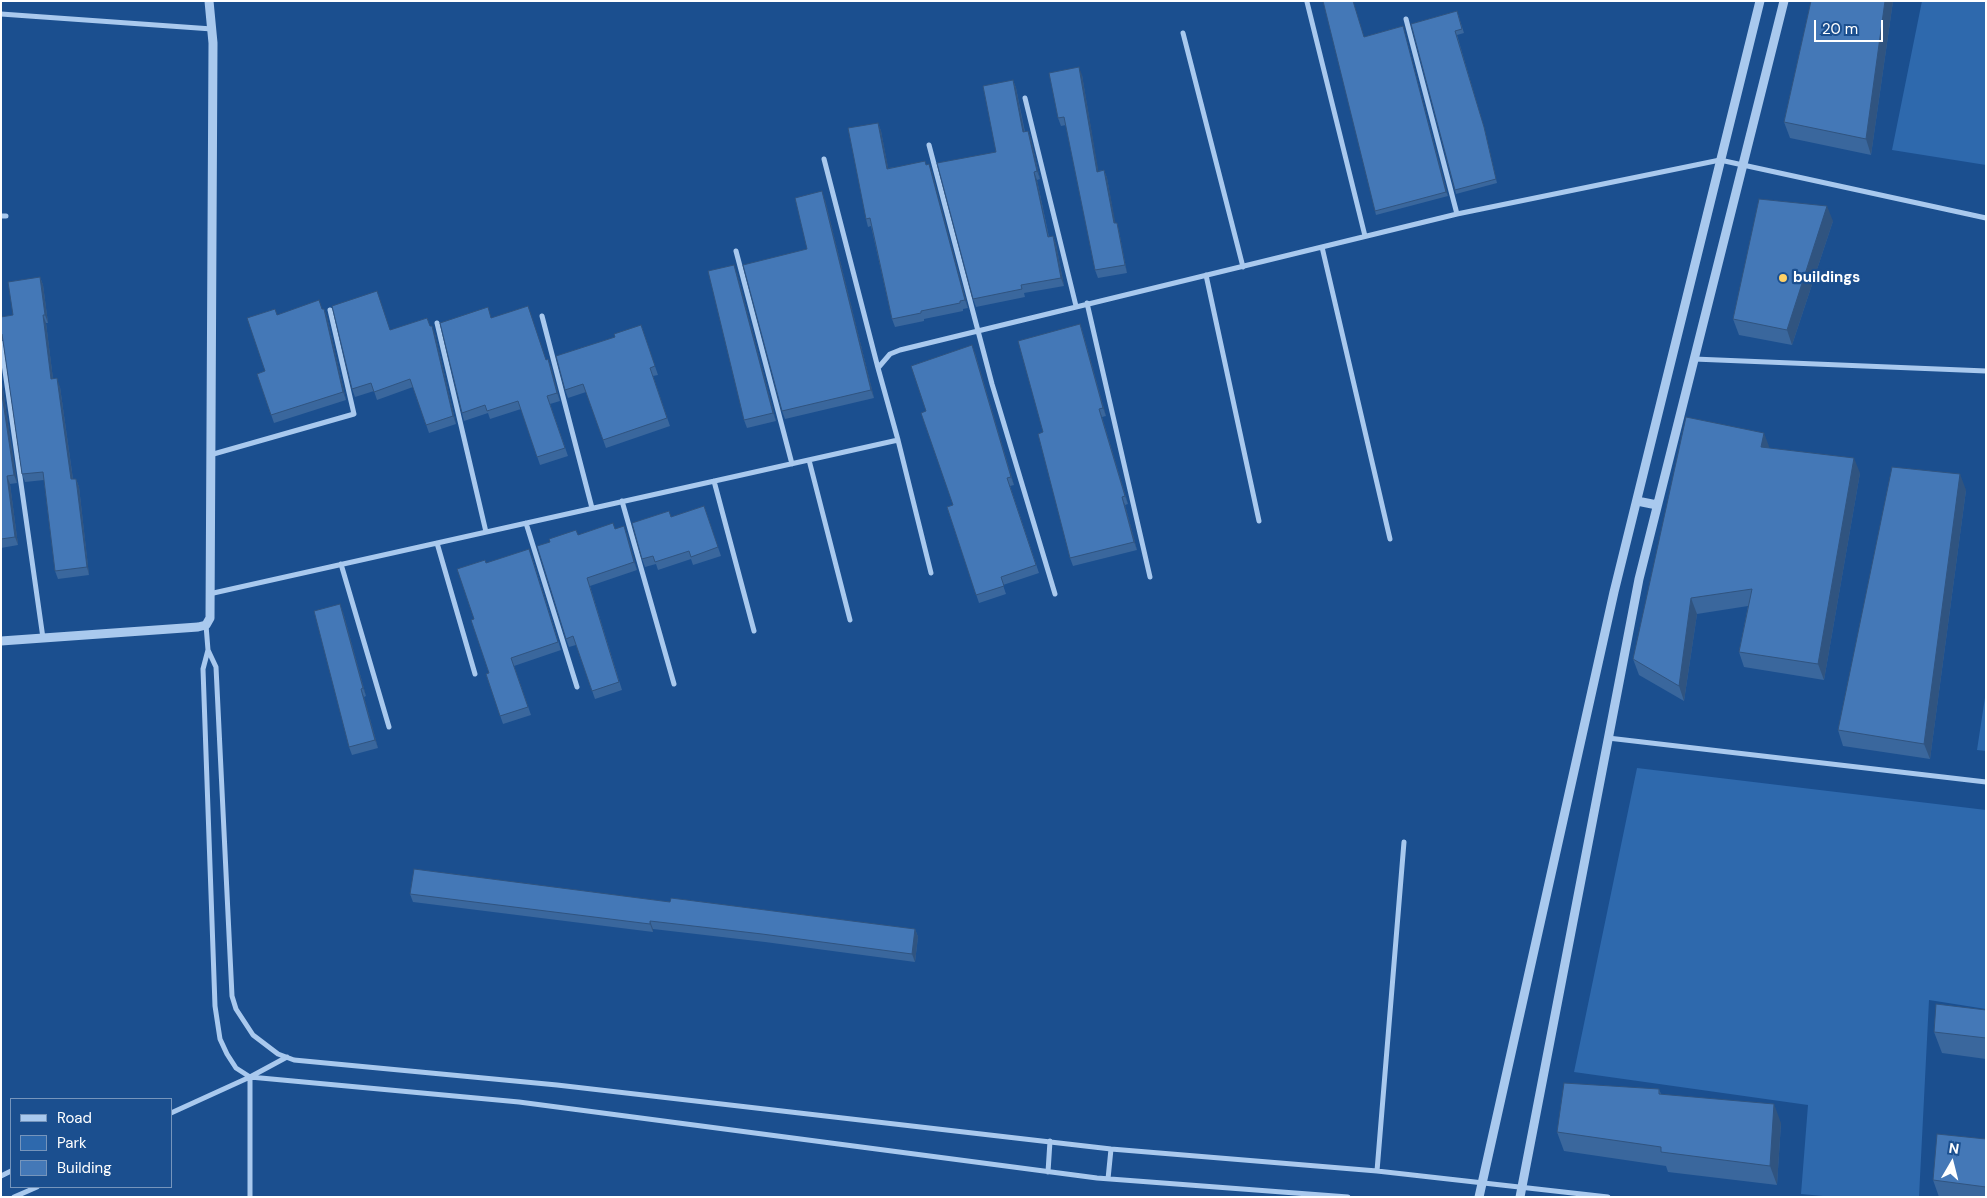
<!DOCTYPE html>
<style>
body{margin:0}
#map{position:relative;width:1987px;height:1198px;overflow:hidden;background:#1b4f8f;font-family:"DM Sans",sans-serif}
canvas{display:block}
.frame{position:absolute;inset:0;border:2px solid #fff;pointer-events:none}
.legend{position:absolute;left:10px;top:1098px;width:162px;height:90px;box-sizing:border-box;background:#1b4f8f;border:1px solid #7695bc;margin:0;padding:6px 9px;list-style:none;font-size:15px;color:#fff}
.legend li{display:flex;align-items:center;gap:10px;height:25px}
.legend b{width:25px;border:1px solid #7695bc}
.north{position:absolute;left:1927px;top:1138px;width:50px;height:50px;-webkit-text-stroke:4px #1b4f8f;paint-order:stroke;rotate:8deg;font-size:14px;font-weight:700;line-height:20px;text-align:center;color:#fff}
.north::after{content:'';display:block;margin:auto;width:18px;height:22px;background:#fff;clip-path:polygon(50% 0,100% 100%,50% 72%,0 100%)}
.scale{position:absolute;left:1814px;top:20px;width:69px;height:22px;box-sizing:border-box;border:2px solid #fff;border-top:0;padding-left:6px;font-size:15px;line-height:18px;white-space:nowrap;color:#fff;-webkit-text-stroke:4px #1b4f8f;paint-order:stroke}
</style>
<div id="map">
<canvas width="1987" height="1198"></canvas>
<div class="frame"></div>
<ul class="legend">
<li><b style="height:6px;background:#a9c9ee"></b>Road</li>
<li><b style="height:14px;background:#2e69ad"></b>Park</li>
<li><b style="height:14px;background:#4478b7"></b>Building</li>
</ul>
<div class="north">N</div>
<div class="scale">20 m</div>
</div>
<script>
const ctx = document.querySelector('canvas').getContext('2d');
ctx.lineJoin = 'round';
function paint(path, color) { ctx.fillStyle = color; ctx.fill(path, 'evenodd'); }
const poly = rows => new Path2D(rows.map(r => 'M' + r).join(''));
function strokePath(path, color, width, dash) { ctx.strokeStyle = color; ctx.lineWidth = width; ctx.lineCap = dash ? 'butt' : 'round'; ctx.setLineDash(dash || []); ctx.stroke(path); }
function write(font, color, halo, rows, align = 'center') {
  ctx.font = font + ' "DM Sans",sans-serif'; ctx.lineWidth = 4.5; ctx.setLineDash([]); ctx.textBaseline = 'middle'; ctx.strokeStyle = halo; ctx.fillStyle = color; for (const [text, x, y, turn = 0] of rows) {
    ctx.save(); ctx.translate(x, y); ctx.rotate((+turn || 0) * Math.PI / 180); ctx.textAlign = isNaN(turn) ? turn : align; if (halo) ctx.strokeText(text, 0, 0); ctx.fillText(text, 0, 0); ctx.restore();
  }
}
paint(poly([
 [1922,1,1986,1,1986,165,1892,150],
 [1986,691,1986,751,1977,750],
 [1637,768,1986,810,1986,1009,1929,1000,1919,1197,1834,1197,1801,1194,1808,1105,1574,1072]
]), '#2e69ad');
strokePath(poly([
 [1307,2,1365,236],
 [1,14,212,29],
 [1406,19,1457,214],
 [1183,33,1243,267],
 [1025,98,1076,306],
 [929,145,992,384,1055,594],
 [824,159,878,368],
 [1,216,6,216],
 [1322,247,1390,539],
 [736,251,792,464],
 [1206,275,1259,521],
 [1087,303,1150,577],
 [542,316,592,508],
 [437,323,486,532],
 [1,343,43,638],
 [1694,359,1986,371],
 [898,440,931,573],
 [210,455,354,414,330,310],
 [809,460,850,620],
 [714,481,754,631],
 [622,501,674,684],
 [526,523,577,687],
 [437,543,475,674],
 [341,564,389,727],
 [209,594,898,440,878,368,890,354,900,350,1457,214,1720,160,1986,218],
 [206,625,208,650,203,669,215,1006,220,1039,227,1054,236,1068,250,1077,519,1102,1097,1178,1348,1197],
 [208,650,216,667,232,996,236,1009,253,1035,278,1054,294,1060,557,1085,1111,1149,1377,1171,1608,1197],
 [1608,738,1986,782],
 [171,1113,250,1077,287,1057],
 [1377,1171,1404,842],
 [1048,1172,1050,1141],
 [1,1176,11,1171],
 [1108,1179,1111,1149],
 [14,1197,37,1187],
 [250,1197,250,1077]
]), '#a9c9ee', 5);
strokePath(poly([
 [1637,501,1657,505],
 [1,641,198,627,206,625,210,618,213,43,209,1],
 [1479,1197,1614,592,1760,1],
 [1520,1197,1639,579,1784,1]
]), '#a9c9ee', 9);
paint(poly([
 [1811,1,1893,1,1871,155,1790,138,1784,122],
 [1457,11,1464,33,1457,35,1485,131,1497,183,1456,194,1411,24],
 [1403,26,1448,196,1376,215,1375,211,1364,37],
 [1082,75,1098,171,1104,170,1107,178,1115,223,1117,223,1119,231,1127,273,1098,278,1095,270,1066,125,1061,126,1058,118],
 [1013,80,1016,88,1025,132,1028,131,1031,139,1040,179,1037,180,1049,237,1053,236,1056,244,1064,286,1024,293,1025,297,976,307,973,299,996,152],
 [878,123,881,131,888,168,926,164,932,172,968,308,963,309,963,311,924,319,924,321,895,327,892,319,871,226,868,227,866,219],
 [825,200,874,398,785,419,782,411,807,249],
 [1833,221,1792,345,1739,335,1733,319],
 [737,273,776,421,747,428,744,420],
 [40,277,43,285,48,323,46,323,53,379,60,387,73,479,76,479,79,487,89,575,58,579,55,571,44,480,25,482,22,474,3,341,1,339,1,317,13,315],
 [322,309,324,309,327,317,346,400,274,423,257,374,265,371,277,315],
 [491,318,546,360,551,367,560,401,550,404,568,456,540,465,521,409,490,419,488,413,464,421,462,413],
 [1080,324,1083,333,1106,416,1102,417,1128,504,1125,505,1137,550,1073,566,1070,558,1043,432],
 [641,325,658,375,653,376,670,426,606,448,586,392,568,398,565,390],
 [430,326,435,334,456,424,429,433,413,387,377,400,374,391,355,397,352,389,391,330],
 [975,353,1014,485,1010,486,1039,573,1003,585,1006,594,979,603,947,507,953,505,926,411],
 [1,376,17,483,10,484,18,545,1,548],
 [1769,448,1860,473,1824,680,1744,667,1739,652,1748,606,1697,614,1684,701,1639,675,1633,659],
 [1966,490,1930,759,1843,746,1838,730],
 [704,506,721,556,693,565,691,559,658,570,656,564,645,567,642,559,671,517],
 [615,529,627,534,637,570,590,586,622,690,595,699,576,645,569,647,566,639,578,535],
 [532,557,561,650,514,666,531,715,503,724,486,674,489,673,474,619,486,563],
 [343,612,366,696,364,697,378,748,352,755,349,747],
 [410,894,670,902,915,929,918,937,915,962,765,942,653,929,653,932,413,902],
 [1986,1010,1986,1059,1942,1053,1934,1032],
 [1659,1089,1661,1094,1781,1123,1777,1185,1668,1172,1666,1166,1564,1151,1557,1132],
 [1986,1139,1986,1197,1939,1197,1933,1180]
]), '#3a679d');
paint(poly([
 [1885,1,1893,1,1871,155,1866,139],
 [1403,26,1404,30,1448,196,1446,192],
 [1455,31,1485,131,1497,183,1496,179],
 [1079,67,1082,75,1100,180,1097,172],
 [1013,80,1016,88,1026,140,1023,132],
 [878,123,881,131,890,177,887,169],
 [1028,131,1031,139,1040,179,1037,171],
 [929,164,932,172,968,308,965,300],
 [1104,170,1107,178,1117,231,1114,223],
 [1034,172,1037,180,1050,245,1048,237],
 [822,191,825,200,874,398,871,390],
 [1827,206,1833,221,1792,345,1787,330],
 [1117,223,1119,231,1127,273,1125,265],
 [1053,236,1056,244,1064,286,1061,278],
 [734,265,737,273,776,421,773,413],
 [40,277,43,285,48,323,45,315],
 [324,309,327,317,346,400,343,392],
 [43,315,46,323,54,387,51,379],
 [1080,324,1083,333,1106,416,1103,408],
 [432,326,435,334,456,424,453,416],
 [972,345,975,353,1014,485,1011,477],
 [548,359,551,367,560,401,557,393],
 [1,376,17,483,14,475,1,388],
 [57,378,60,387,74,487,71,479],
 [1099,409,1102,417,1128,504,1125,496],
 [1764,433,1770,449,1761,447],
 [1854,458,1860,473,1824,680,1818,664],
 [1960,474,1966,490,1930,759,1924,744],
 [7,476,10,484,18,545,15,537],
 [76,479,79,487,89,575,87,567],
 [1122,497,1125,505,1137,550,1134,542],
 [624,526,627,534,637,570,634,562],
 [1691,598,1697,614,1684,701,1679,686],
 [340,604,343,612,366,696,363,688],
 [361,689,364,697,378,748,375,740],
 [650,921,653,929,653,932,650,924],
 [915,929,918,937,915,962,912,954],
 [1774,1104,1781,1123,1777,1185,1770,1166]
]), '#305480');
const building = poly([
 [1323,1,1353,1,1364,37,1403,26,1446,192,1375,211,1323,1],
 [1811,1,1885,1,1866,139,1784,122,1811,1],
 [1457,11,1462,29,1455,31,1484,127,1496,179,1455,190,1411,24,1457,11],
 [1079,67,1097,172,1104,170,1114,223,1117,223,1125,265,1095,270,1064,117,1058,118,1049,73,1079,67],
 [1013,80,1023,132,1028,131,1037,171,1034,172,1048,237,1053,236,1061,278,1021,285,1022,289,973,299,937,163,996,152,983,86,1013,80],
 [878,123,887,169,925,161,926,165,929,164,965,300,960,301,960,303,921,311,921,313,892,319,870,218,866,219,848,128,878,123],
 [822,191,871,390,782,411,743,265,807,249,795,198,822,191],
 [1759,199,1827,206,1787,330,1733,319,1759,199],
 [734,265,773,413,744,420,708,271,734,265],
 [40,277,45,315,43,315,51,379,57,378,71,479,76,479,87,567,55,571,43,472,22,474,2,334,1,333,1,317,13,315,8,282,40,277],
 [377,291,390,330,427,318,430,326,432,326,453,416,426,425,410,379,374,392,371,383,352,389,332,306,377,291],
 [319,300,322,309,324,309,343,392,271,415,257,374,265,371,247,318,275,309,277,315,319,300],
 [528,306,546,360,548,359,557,393,547,396,565,448,537,457,518,401,487,411,485,405,462,413,440,323,488,307,491,318,528,306],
 [1080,324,1103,408,1099,409,1125,496,1122,497,1134,542,1070,558,1038,434,1043,432,1018,341,1080,324],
 [641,325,655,366,650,368,667,418,603,440,583,384,565,390,556,356,615,337,614,334,641,325],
 [972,345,1011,477,1007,478,1036,565,1001,577,1004,586,976,595,947,507,953,505,921,413,926,411,911,366,972,345],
 [1,388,14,475,7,476,15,537,1,539,1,388],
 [1686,417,1764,433,1761,447,1854,458,1818,664,1739,652,1752,589,1691,598,1679,686,1633,659,1686,417],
 [1892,467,1960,474,1924,744,1838,730,1892,467],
 [704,506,718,547,691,557,689,551,655,562,653,556,642,559,632,523,669,511,671,517,704,506],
 [613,523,615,529,624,526,634,562,587,578,619,682,592,691,573,636,566,639,537,546,550,542,549,539,576,530,578,535,613,523],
 [529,549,558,642,511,658,528,707,500,716,486,674,489,673,471,620,474,619,457,569,485,560,486,563,529,549],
 [340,604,363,688,361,689,375,740,349,747,314,611,340,604],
 [414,869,670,902,671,898,915,929,912,954,762,934,650,921,650,924,410,894,414,869],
 [1936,1004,1986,1010,1986,1038,1934,1032,1936,1004],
 [1564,1083,1659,1089,1659,1094,1774,1104,1770,1166,1661,1152,1661,1147,1557,1132,1564,1083],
 [1937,1134,1986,1139,1986,1187,1933,1180,1937,1134]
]);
paint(building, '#4478b7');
strokePath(building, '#305480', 1);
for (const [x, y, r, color] of [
 [1783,278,5,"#ffd166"]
]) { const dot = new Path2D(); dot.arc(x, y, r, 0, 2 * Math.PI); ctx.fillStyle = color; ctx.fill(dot); strokePath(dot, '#1b4f8f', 2); }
write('bold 15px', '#fff', '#1b4f8f', [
 ["buildings",1793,278]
], 'left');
</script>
